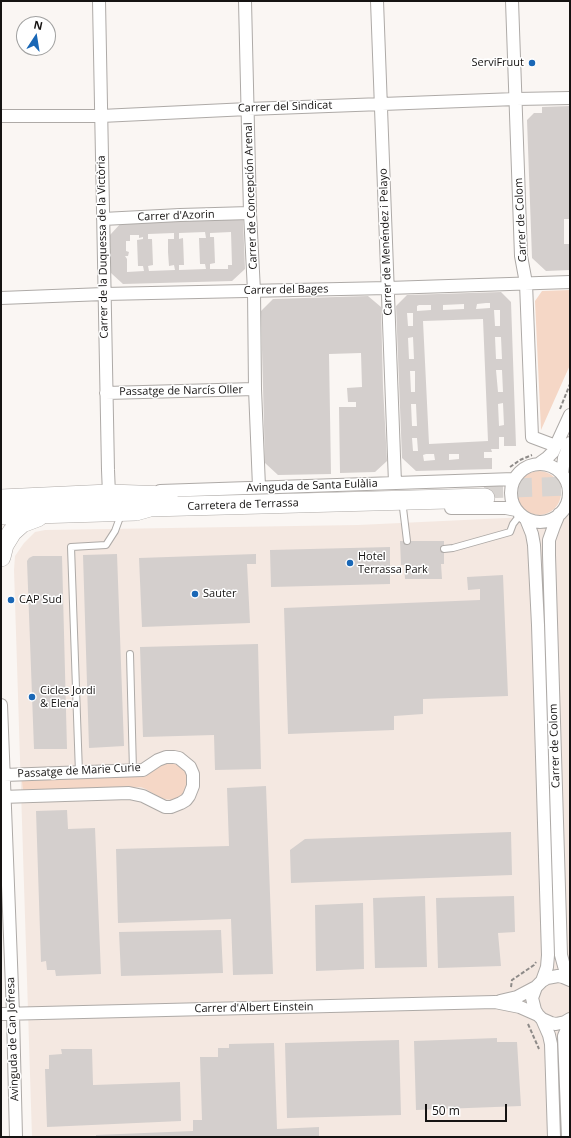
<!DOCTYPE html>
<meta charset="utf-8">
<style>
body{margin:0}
#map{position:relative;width:571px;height:1138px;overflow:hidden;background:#faf6f3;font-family:"Open Sans",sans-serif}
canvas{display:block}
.frame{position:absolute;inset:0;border:2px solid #151312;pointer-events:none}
.north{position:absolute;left:16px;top:16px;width:40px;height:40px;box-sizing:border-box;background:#fff;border:1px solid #a1a1a0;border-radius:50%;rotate:12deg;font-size:11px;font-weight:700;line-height:16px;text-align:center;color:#151312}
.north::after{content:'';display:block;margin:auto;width:14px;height:18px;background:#1967b6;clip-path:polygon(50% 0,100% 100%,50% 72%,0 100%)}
.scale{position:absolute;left:425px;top:1104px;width:82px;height:18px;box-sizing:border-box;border:2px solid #151312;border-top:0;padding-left:5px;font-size:12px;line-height:14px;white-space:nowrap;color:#151312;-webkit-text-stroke:3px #fff;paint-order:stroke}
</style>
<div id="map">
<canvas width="571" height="1138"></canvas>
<div class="frame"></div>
<div class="north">N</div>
<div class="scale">50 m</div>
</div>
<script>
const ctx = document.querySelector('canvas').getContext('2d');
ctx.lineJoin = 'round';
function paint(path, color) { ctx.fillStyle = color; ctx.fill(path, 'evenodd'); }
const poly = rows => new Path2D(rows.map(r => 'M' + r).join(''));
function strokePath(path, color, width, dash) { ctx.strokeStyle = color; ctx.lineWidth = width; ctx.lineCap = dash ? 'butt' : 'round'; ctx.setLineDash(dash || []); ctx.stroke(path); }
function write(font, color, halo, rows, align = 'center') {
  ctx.font = font + ' "Open Sans",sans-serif'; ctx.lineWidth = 3; ctx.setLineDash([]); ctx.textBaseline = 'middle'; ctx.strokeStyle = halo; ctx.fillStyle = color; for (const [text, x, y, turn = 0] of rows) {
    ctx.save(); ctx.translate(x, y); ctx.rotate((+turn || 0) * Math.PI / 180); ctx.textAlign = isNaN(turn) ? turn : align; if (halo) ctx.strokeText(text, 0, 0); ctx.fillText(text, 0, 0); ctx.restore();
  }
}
paint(poly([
 [570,515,570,1137,32,1137,14,570,15,556,24,543,35,532,45,530,358,525]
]), '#f4e8e1');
paint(poly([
 [570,290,570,365,541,430,535,301,542,291],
 '517 493a22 22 0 1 1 44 0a22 22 0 1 1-44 0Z',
 [163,763,174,763,181,766,186,771,188,777,188,784,185,791,181,797,172,800,165,799,159,797,146,789,141,787,23,790,22,781,142,776,147,774]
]), '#f5d7c6');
paint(poly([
 [570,106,570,219,564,219,564,244,570,244,570,270,546,271,532,258,527,120,534,113,542,113,542,107],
 [243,219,245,269,232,281,123,284,111,273,110,235,122,222],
 [205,232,206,238,199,238,200,264,205,264,206,269,179,270,179,265,184,265,183,238,179,239,179,233],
 [231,232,232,265,228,265,228,269,210,269,210,264,215,263,214,237,210,237,210,233],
 [174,233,174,239,168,239,168,252,169,266,174,265,175,270,149,271,148,266,153,265,152,239,148,239,148,234],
 [130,235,139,235,139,238,143,237,143,239,137,240,138,266,143,266,144,271,127,272,127,259,125,256,128,256,129,252,126,251,126,241,130,241],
 [501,292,511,302,516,446,504,446,504,437,499,437,499,449,491,449,492,452,484,452,484,458,492,458,492,469,416,471,402,458,396,306,407,295],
 [486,303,490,303,490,308,476,309,477,304],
 [464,304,464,309,443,310,443,305],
 [419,305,431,305,431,310,417,311,417,306],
 [494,310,500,310,500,326,495,326],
 [407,313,413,313,413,326,408,326],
 [483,319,488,441,429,444,423,321],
 [413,337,414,359,409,359,408,338],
 [495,337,501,337,502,359,496,359],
 [496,370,502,370,503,392,498,392],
 [410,371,415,371,415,392,411,392],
 [503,403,504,425,499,426,498,404],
 [411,404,416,404,417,426,412,426],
 [412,438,417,438,418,451,413,451],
 [426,454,434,454,435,460,424,461,423,455],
 [449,454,459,454,459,459,449,460],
 [368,296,381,307,383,387,387,461,375,472,340,473,339,407,356,407,356,402,348,402,347,388,362,387,361,353,329,354,331,474,278,475,265,463,261,311,273,299],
 [400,541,444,541,444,564,441,564,442,579,405,579,404,565,401,565],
 [390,547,390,584,271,587,270,550],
 [117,554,124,746,89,748,83,555],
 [256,554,256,564,247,564,250,623,142,627,139,558],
 [33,556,62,556,67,749,34,749,27,561,29,558],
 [503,575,508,696,423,699,423,714,394,716,394,730,288,734,284,608,480,600,480,589,468,590,467,577],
 [258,644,261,769,215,770,214,735,143,737,140,647],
 [266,786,273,974,233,975,231,919,118,923,116,849,229,846,227,788],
 [67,810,68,829,95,828,101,974,56,976,55,970,47,970,46,961,41,962,36,811],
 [511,832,512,875,291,883,290,850,305,839],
 [425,896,427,967,375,968,373,898],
 [514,896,515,932,498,933,501,966,438,968,436,898],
 [363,903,364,969,316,971,315,905],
 [221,930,223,973,121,976,119,932],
 [497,1038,497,1042,517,1042,521,1106,416,1110,414,1041],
 [399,1040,401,1115,287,1118,285,1043],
 [274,1043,277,1129,319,1127,319,1137,96,1137,96,1135,193,1131,193,1120,202,1120,200,1057,218,1057,218,1048,229,1048,229,1044],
 [61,1049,92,1049,93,1085,180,1082,181,1121,47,1127,45,1069,49,1069,49,1055,62,1054]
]), '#d4cfcd');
strokePath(poly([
 [484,489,570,486]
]), '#d8d4d1', 19, [19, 10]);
const lane = poly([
 [403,508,407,541],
 [444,549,453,548,510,532,513,524,520,515],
 [130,654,133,771],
 [79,773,71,547,106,545,115,531,119,520]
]);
const street = poly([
 [99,1,108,470,109,494,115,493],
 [245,1,250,213,254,291,255,389,259,487],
 [377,1,395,483],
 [512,1,521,256,526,283,532,437,556,446],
 [1,116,101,116,248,109,516,99,570,98],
 [103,219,180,215,250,213],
 [1,298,104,294,388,288,570,282],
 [106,393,255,389],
 [540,463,547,458,553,452,570,415],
 '511 493a29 29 0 1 1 58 0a29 29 0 1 1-58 0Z',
 [562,474,564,458,570,443],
 [160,491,514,479],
 [451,508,506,508,516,510],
 [559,514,554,526,549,540,549,555,561,955,564,966,568,979],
 [526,519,532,534,534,545,538,625,548,955,547,967,542,981],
 [1,705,13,1014,16,1137],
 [1,797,129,793,143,796,165,807,171,807,181,803,186,800,189,796,193,786,193,774,190,767,179,758,174,757,166,757,158,760,143,770,4,775],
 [570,980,563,977,558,976,547,978,542,981,536,987,532,998,535,1010,538,1015,542,1019,551,1023,556,1024,565,1022,570,1019],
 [500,1001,517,997,536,987],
 [1,1014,495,1002,520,1007,538,1015],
 [542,1019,549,1035,551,1044,554,1137],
 [568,1137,564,1036,570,1022]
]);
const primary = poly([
 [1,499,109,494,168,496],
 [1,515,136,511,150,507,485,498],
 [1,557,4,545,12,532,22,523,38,517]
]);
strokePath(lane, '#aeaaa7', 8);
strokePath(street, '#aeaaa7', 14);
strokePath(primary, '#aeaaa7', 20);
strokePath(poly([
 [560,409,570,384],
 [510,467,520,460,532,455],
 [511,987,512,980,534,965,536,962],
 [528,1024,539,1049]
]), '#8d8a88', 2, [4, 2]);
strokePath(lane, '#fff', 6);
strokePath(street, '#fff', 12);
strokePath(primary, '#fff', 19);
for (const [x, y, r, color] of [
 [532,63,4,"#1967b6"],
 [350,563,4,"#1967b6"],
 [195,594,4,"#1967b6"],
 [11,600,4,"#1967b6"],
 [32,697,4,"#1967b6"]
]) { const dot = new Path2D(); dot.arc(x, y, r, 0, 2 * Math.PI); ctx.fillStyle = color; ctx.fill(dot); strokePath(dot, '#fff', 1.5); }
write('11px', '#151312', '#fff', [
 ["ServiFruut",524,63,"right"],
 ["Hotel",358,557],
 ["Terrassa Park",358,570],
 ["Sauter",203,594],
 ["CAP Sud",19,600],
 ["Cicles Jordi",40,691],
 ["& Elena",40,704]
], 'left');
write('11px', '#151312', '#fff', [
 ["Carrer del Sindicat",285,107,-2],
 ["Carrer de Concepción Arenal",251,196,-92],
 ["Carrer d'Azorin",176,216,-2],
 ["Carrer de Colom",521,220,-93],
 ["Carrer de Menéndez i Pelayo",386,242,-92],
 ["Carrer de la Duquessa de la Victòria",103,247,-91],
 ["Carrer del Bages",286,290,-1],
 ["Passatge de Narcís Oller",181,391,-1],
 ["Avinguda de Santa Eulàlia",312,486,-2],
 ["Carretera de Terrassa",243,505,-2],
 ["Carrer de Colom",555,746,-92],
 ["Passatge de Marie Curie",79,771,-3],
 ["Carrer d'Albert Einstein",254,1008,-1],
 ["Avinguda de Can Jofresa",13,1039,-92]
]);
</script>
